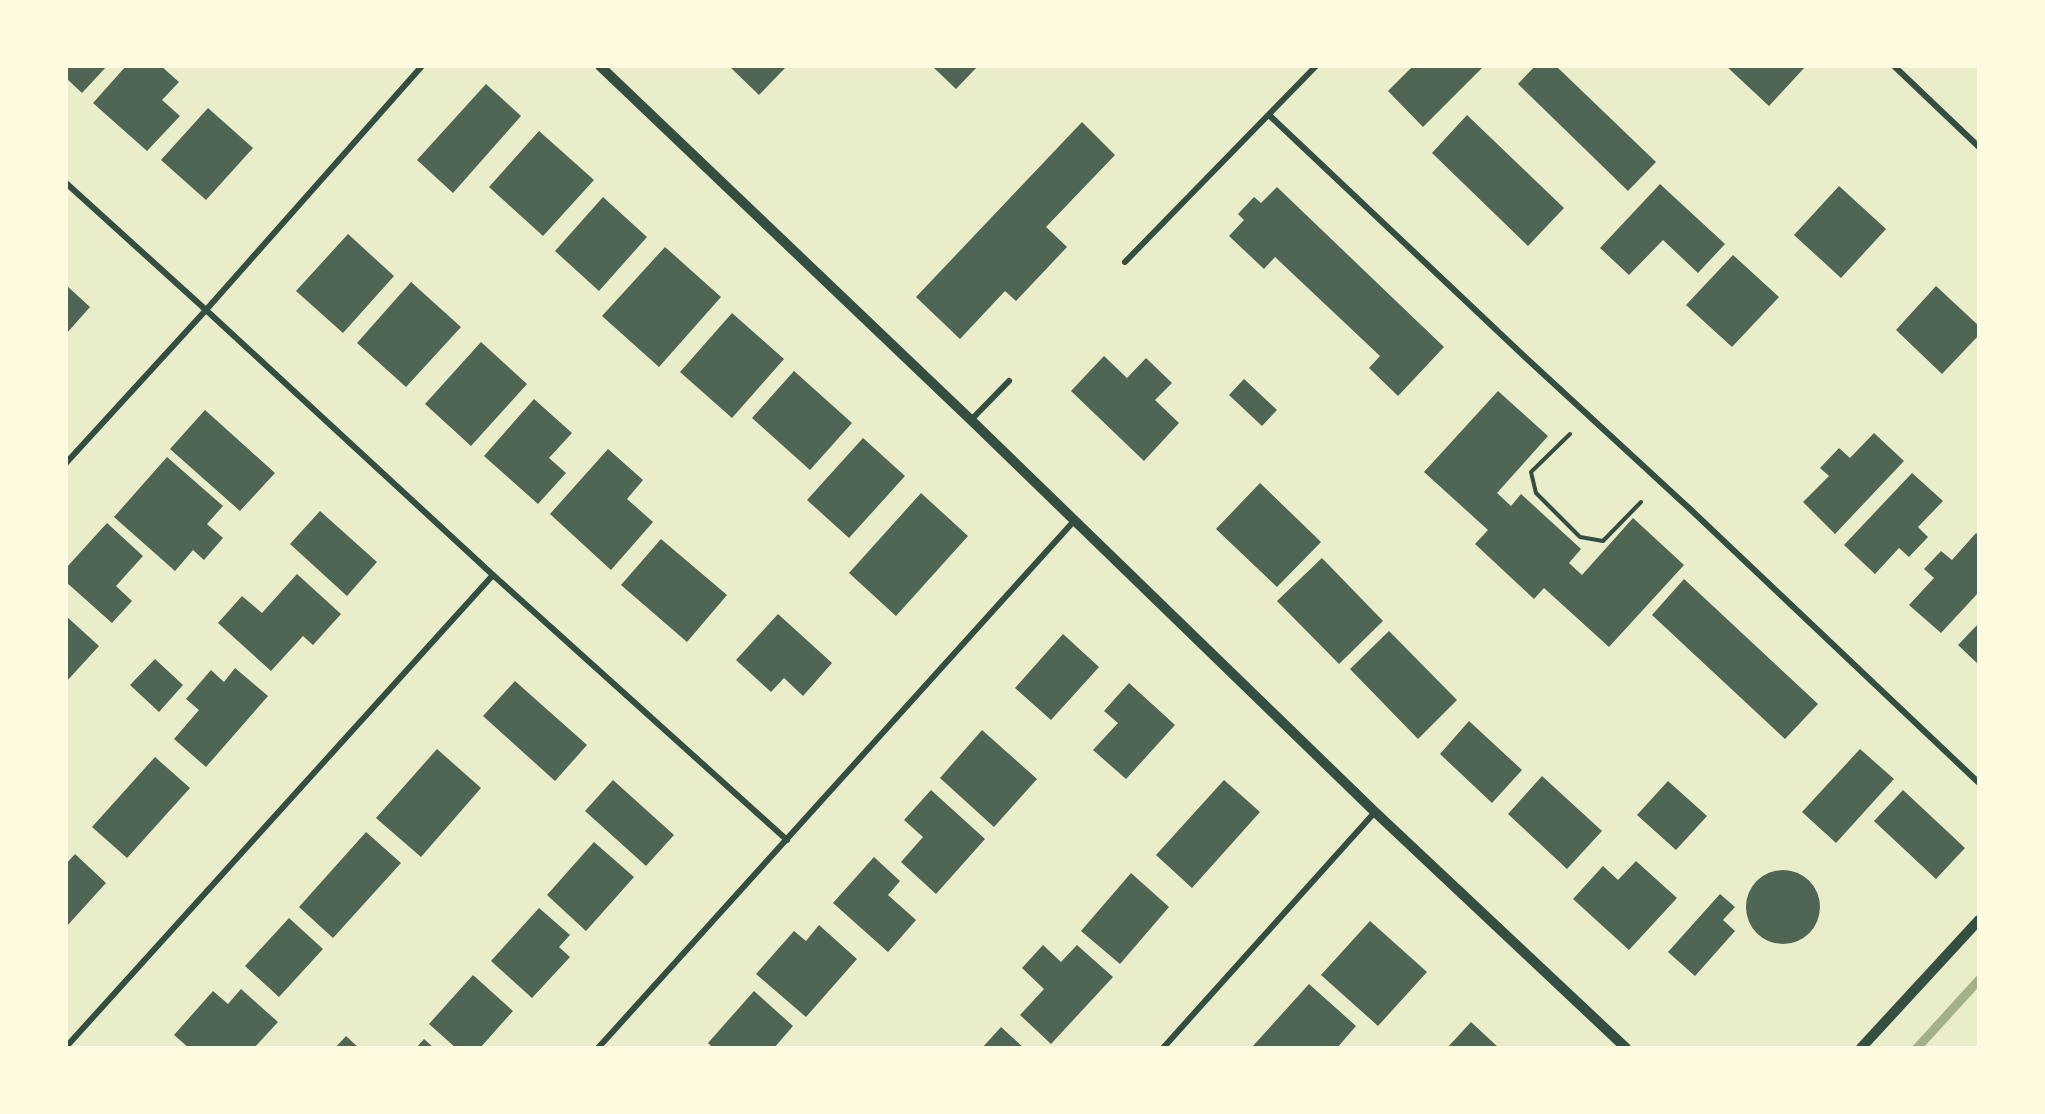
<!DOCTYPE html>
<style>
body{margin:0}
#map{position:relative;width:2045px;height:1114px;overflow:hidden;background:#e9edc9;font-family:Manrope,sans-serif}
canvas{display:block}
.frame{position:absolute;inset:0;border:68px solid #fefae0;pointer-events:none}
</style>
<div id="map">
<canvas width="2045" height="1114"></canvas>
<div class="frame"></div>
</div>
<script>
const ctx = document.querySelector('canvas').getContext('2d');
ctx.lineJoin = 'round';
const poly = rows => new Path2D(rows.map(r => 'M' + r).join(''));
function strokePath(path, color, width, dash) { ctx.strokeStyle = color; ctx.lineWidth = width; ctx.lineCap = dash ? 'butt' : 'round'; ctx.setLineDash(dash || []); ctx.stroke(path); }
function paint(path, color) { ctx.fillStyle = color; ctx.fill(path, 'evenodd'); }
strokePath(poly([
 [1917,1048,1979,980]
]), '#a3b18a', 9);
paint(poly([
 [66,66,107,66,82,93,66,78],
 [126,66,161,66,179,82,162,100,180,116,147,151,93,103],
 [729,66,787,66,759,95],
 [932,66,978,66,956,89],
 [1413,66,1484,66,1423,127,1388,91],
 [1535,66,1556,66,1656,162,1628,191,1518,84],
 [1726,66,1806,66,1769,106],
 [486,84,521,116,453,193,417,160],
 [208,108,253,148,206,200,161,160],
 [1467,115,1564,208,1528,246,1432,153],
 [1082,122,1115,155,1046,227,1067,247,1016,301,1005,291,960,339,916,297],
 [539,131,594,180,543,236,489,187],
 [1660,184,1725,244,1698,273,1663,240,1629,275,1600,248],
 [1839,186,1886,229,1841,278,1794,235],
 [1277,187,1444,347,1398,396,1369,368,1380,356,1275,257,1264,269,1229,236,1244,220,1238,214,1254,197,1261,203],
 [603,197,647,237,599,291,555,251],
 [348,234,394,276,343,333,296,291],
 [665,247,721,297,659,367,602,316],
 [1733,255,1779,297,1732,347,1686,305],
 [411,282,461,327,406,387,357,343],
 [66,285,90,307,66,334],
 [1936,286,1979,326,1979,335,1942,374,1896,330],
 [732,313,784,359,732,418,680,372],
 [481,342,527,384,471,446,425,404],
 [1104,356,1127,378,1146,358,1172,383,1155,400,1179,423,1144,461,1071,391],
 [794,371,852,423,810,470,752,418],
 [1244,379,1277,410,1262,426,1229,395],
 [1498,391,1548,436,1497,493,1511,506,1521,494,1581,549,1569,563,1582,575,1633,518,1684,565,1609,647,1544,588,1534,599,1475,544,1488,530,1424,472],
 [534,399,572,433,549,458,566,473,538,504,484,456],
 [205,410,275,473,240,511,170,449],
 [1874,433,1904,461,1835,534,1803,502,1829,476,1820,468,1839,448,1850,458],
 [863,438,905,476,849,538,807,500],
 [608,449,643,480,627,499,653,522,611,570,550,514],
 [167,457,223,506,207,524,223,538,204,560,193,550,175,571,114,517],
 [1912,473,1943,501,1918,527,1928,537,1909,557,1899,548,1875,574,1844,545],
 [1260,483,1321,542,1277,587,1216,529],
 [921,493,968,536,896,616,849,573],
 [320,511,377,562,347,596,290,544],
 [107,523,143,556,116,586,132,601,112,623,66,582,66,568],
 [1976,533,1979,536,1979,592,1941,633,1909,605,1934,578,1924,569,1941,551,1952,560],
 [661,539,727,595,687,642,621,585],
 [1322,558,1383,621,1339,664,1277,601],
 [297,574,341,614,313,645,303,636,271,671,218,623,242,596,262,613],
 [1684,579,1818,704,1785,739,1652,615],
 [778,614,832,663,803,696,784,678,771,692,736,660],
 [66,616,99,646,66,682],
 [1979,623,1979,665,1958,645],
 [1389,631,1457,700,1418,739,1350,669],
 [1063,634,1099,667,1051,720,1015,688],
 [155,659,183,685,159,712,130,685],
 [235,668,268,696,206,767,174,739,199,710,186,699,211,670,224,682],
 [515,681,587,745,555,781,483,716],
 [1129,683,1175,725,1126,779,1093,750,1118,723,1104,711],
 [1469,721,1522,770,1492,803,1440,754],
 [982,730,1037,779,994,827,940,778],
 [437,749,481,788,421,857,376,818],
 [1860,749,1894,779,1836,843,1802,812],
 [155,757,190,788,127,858,92,827],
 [1542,776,1602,831,1567,869,1508,814],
 [613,780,674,835,646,866,585,811],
 [1224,780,1260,812,1192,888,1156,855],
 [1668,781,1707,816,1676,850,1637,815],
 [931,790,985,839,936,894,901,862,923,837,904,820],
 [1903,790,1965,848,1936,879,1874,821],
 [366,832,401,863,333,938,299,907],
 [594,842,634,877,586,931,547,895],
 [75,854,106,883,66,927,66,864],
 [874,857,900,881,888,895,916,920,888,952,833,903],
 [1636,861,1677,898,1629,950,1573,899,1603,866,1618,880],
 '1746 907a37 37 0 1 1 74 0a37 37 0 1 1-74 0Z',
 [1131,873,1169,907,1120,964,1081,931],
 [1720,894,1735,907,1723,920,1735,931,1695,976,1668,952],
 [539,908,570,935,559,947,570,957,532,998,491,961],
 [289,918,323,949,279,997,245,966],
 [1370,921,1427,972,1378,1026,1321,975],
 [819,925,857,959,806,1017,756,974,794,931,806,941],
 [1043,945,1061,962,1077,945,1113,977,1051,1044,1020,1015,1044,989,1022,968],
 [473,975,513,1011,480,1048,456,1048,429,1024],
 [1309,984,1356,1026,1337,1048,1255,1048,1253,1046],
 [241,989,278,1022,254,1048,189,1048,174,1035,213,991,228,1004],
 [754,991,793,1026,774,1048,713,1048,708,1043],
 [1471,1022,1499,1048,1447,1048],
 [1001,1027,1024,1048,982,1048],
 [346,1036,359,1048,335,1048],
 [424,1039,434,1048,416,1048]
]), '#4f6655');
strokePath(poly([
 [1570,434,1531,472,1536,493,1580,537,1603,541,1641,502]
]), '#344e41', 4);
strokePath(poly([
 [1894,66,1979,147],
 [1269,115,1525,357,1690,509,1979,783],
 [66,183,206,310,493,575,787,840],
 [1125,262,1316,66],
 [971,420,1009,381],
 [66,463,206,310,422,66],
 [66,1047,493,575],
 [598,1048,1074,521],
 [1163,1048,1375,812]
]), '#344e41', 6);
strokePath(poly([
 [600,66,971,420,1375,812,1626,1048],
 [1861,1048,1979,920]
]), '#344e41', 10);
</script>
